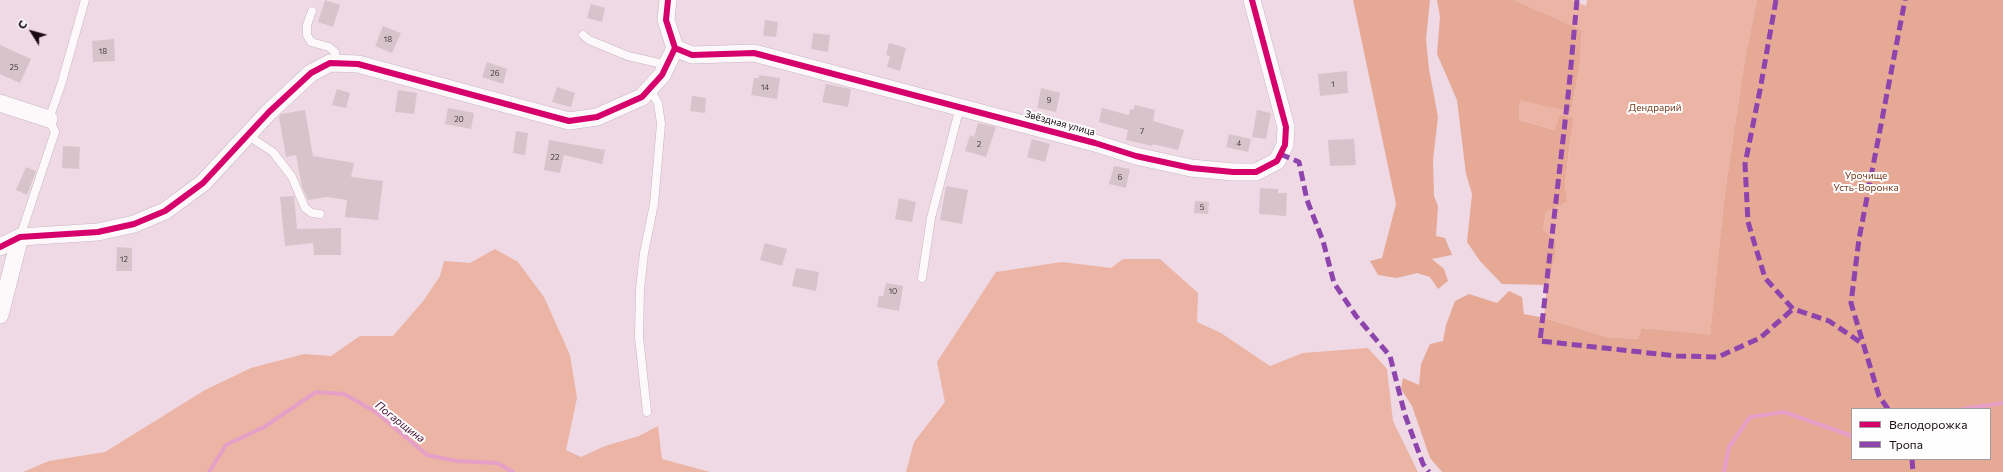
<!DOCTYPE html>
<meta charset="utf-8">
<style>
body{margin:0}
#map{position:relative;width:2003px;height:472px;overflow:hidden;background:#efd9e4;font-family:Commissioner,sans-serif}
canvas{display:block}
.legend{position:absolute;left:1851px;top:408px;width:140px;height:52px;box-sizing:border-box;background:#fefefe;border:1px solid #a29c9f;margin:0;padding:5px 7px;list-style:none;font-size:12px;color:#170a11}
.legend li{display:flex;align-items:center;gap:8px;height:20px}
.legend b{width:20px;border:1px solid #a29c9f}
.north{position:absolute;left:12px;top:12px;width:40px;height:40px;-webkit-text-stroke:3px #fefefe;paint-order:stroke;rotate:307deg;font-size:11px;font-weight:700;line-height:16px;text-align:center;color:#170a11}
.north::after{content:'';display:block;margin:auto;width:14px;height:18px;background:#170a11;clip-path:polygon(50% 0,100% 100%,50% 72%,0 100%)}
</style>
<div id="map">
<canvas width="2003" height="472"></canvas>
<ul class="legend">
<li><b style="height:5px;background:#d6006c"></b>Велодорожка</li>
<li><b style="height:5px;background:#8e44ad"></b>Тропа</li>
</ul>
<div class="north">С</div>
</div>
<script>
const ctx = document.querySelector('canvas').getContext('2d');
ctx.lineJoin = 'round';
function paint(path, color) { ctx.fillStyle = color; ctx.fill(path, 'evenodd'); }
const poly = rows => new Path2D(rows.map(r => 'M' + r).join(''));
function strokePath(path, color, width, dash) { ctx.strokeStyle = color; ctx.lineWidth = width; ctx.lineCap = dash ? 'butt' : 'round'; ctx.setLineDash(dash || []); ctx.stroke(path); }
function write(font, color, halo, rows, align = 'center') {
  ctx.font = font + ' Commissioner,sans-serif'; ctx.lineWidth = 4; ctx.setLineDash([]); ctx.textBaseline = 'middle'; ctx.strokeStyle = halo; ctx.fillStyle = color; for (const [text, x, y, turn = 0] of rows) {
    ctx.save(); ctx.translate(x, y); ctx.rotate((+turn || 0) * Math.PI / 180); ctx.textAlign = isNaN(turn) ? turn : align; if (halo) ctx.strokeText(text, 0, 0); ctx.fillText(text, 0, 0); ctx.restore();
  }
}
paint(poly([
 [1514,0,1572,0,1586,6,1587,0,1757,0,1745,58,1725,192,1710,336,1643,328,1638,339,1607,337,1544,318,1547,285,1554,261,1543,230,1546,212,1567,202,1565,184,1571,137,1556,130,1519,120,1520,99,1571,112,1580,62,1582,30],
 [495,249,518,262,544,297,570,355,577,398,566,450,581,457,605,446,639,436,658,426,662,459,710,472,23,472,49,461,105,452,205,390,251,368,304,354,331,356,360,336,393,336,424,300,440,276,444,261,470,263],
 [1123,259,1160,259,1198,293,1197,322,1221,333,1270,366,1303,353,1368,348,1387,369,1393,421,1418,472,906,472,914,442,945,402,937,362,996,272,1062,262,1111,268]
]), '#ebb4a4');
paint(poly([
 [1353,0,1430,0,1426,39,1429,69,1438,117,1433,160,1434,196,1438,206,1436,236,1445,238,1452,255,1432,259,1444,269,1448,281,1438,289,1430,277,1417,273,1397,278,1378,275,1370,261,1382,258,1396,204],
 [1437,0,1514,0,1582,30,1580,62,1571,112,1520,100,1519,120,1555,130,1560,115,1573,118,1565,184,1567,202,1546,212,1543,230,1556,242,1554,261,1547,285,1502,284,1480,261,1467,242,1472,194,1466,174,1457,100,1437,54,1440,17],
 [1757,0,2003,0,2003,472,1442,472,1430,458,1412,406,1401,389,1403,378,1419,385,1421,364,1430,344,1443,341,1446,325,1455,301,1469,294,1497,303,1509,291,1522,297,1524,314,1544,318,1607,337,1638,339,1642,328,1710,335,1725,192,1745,58],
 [1852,409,1990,409,1990,459,1852,459]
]), '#e5a996');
strokePath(poly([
 [1962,409,2003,403],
 [209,472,226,445,264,427,316,392,344,394,376,412,427,455,457,461,497,463,513,472],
 [1724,472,1729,447,1750,417,1784,412,1852,436]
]), '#e6a0c7', 4);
paint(poly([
 [325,0,340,5,333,27,318,22],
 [591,4,605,8,602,22,587,18],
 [765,20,778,22,776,37,763,36],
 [383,26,401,33,392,53,375,46],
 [813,33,830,35,828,52,811,49],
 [114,39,115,61,93,62,92,41],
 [889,43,906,48,900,71,887,67,890,56,886,55],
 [0,45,31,59,20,83,0,74],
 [487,62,507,69,503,84,482,77],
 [1347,71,1348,93,1320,96,1318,74],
 [759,75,780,78,777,99,751,95,754,78,759,78],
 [826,84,851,89,848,107,822,102],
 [557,87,575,93,571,107,552,102],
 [1041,88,1060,93,1056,112,1037,108],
 [337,89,350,93,346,108,332,105],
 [398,90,417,93,414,114,395,112],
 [692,96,706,98,705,113,690,111],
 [1135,105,1155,110,1153,121,1184,130,1178,150,1153,144,1152,146,1126,140,1128,130,1099,122,1102,108,1129,115,1130,109,1133,110],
 [448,108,474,113,471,129,445,124],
 [305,110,313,156,354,163,351,177,383,181,378,220,345,217,347,200,327,197,308,200,302,187,296,155,286,157,279,117,281,114],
 [1257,110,1271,113,1266,139,1252,137],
 [978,123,996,127,986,157,965,151,970,135,974,137],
 [516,131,528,133,525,155,513,153],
 [1229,134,1251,139,1248,152,1226,147],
 [1032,139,1050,144,1045,162,1027,157],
 [1354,139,1356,165,1330,166,1328,140],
 [549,140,605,150,602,164,564,155,560,173,544,170],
 [63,146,80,147,79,169,62,168],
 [1114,166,1130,169,1126,188,1109,184],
 [26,167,36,171,27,195,16,190],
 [946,186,968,190,962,224,940,220],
 [1260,188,1278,189,1278,193,1287,193,1286,216,1259,214],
 [294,196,297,229,341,228,341,255,314,255,313,243,285,246,280,197],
 [899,198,916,202,912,222,895,219],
 [1195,201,1209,202,1208,214,1194,213],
 [765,243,787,249,782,266,760,260],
 [117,247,132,248,132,271,116,271],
 [796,268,819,272,816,291,792,286],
 [886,283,903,286,899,311,877,307,879,296,883,296]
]), '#d7c4cb');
const lane = poly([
 [312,11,307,25,307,35,311,42,329,47,335,52,336,64],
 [583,35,589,40,628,56,667,65],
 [247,135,273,152,292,177,305,208,312,213,320,214],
 [20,237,55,132,49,119,61,85,85,0],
 [922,278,931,218,960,107],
 [647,412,639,337,640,289,644,253,654,204,661,124,658,103,649,88]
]);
const street = poly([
 [675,48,692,55,754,53,1095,143,1136,156,1191,168,1233,172,1256,172,1277,161,1285,145,1286,127,1252,0],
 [0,103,49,119],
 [0,247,20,237,98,232,134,224,165,211,203,183,269,112,311,73,330,63,358,64,569,121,597,117,642,97,662,75,675,48,666,20,668,0],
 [0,315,20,237]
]);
strokePath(lane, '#c8b6c0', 9);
strokePath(street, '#c8b6c0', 18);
strokePath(lane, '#fdf9fb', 8);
strokePath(street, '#fdf9fb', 17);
strokePath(poly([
 [1577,0,1569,87,1540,341,1677,356,1718,357,1760,338,1793,309],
 [1776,0,1760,90,1745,164,1748,222,1765,278,1793,309,1829,321,1863,344],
 [1280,154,1299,162,1307,200,1323,241,1334,283,1356,316,1390,356,1405,415,1423,464,1429,472],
 [1888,409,1879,396,1851,303,1859,239,1905,0],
 [1912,459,1913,472]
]), '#8e44ad', 5, [10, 5]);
strokePath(poly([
 [675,48,692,55,754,53,1095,143,1136,156,1191,168,1233,172,1256,172,1277,161,1285,145,1286,127,1252,0],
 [0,247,20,237,98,232,134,224,165,211,203,183,269,112,311,73,330,63,358,64,569,121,597,117,642,97,662,75,675,48,666,20,668,0]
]), '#d6006c', 6);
write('8px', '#483a40', null, [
 ["18",388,39],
 ["18",103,51],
 ["25",14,67],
 ["26",495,73],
 ["1",1333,84],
 ["14",765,87],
 ["9",1049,100],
 ["20",459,119],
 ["7",1142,131],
 ["4",1239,143],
 ["2",979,144],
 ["22",555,157],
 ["6",1120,177],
 ["5",1202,207],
 ["12",124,259],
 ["10",893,291]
]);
write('10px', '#773b1d', '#fefefe', [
 ["Дендрарий",1655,108],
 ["Урочище",1866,176],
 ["Усть-Воронка",1866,188]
]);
write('10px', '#170a11', '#fefefe', [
 ["Звёздная улица",1060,123,15]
]);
write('italic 11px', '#481033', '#fefefe', [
 ["Погарщина",400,422,38]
]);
</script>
